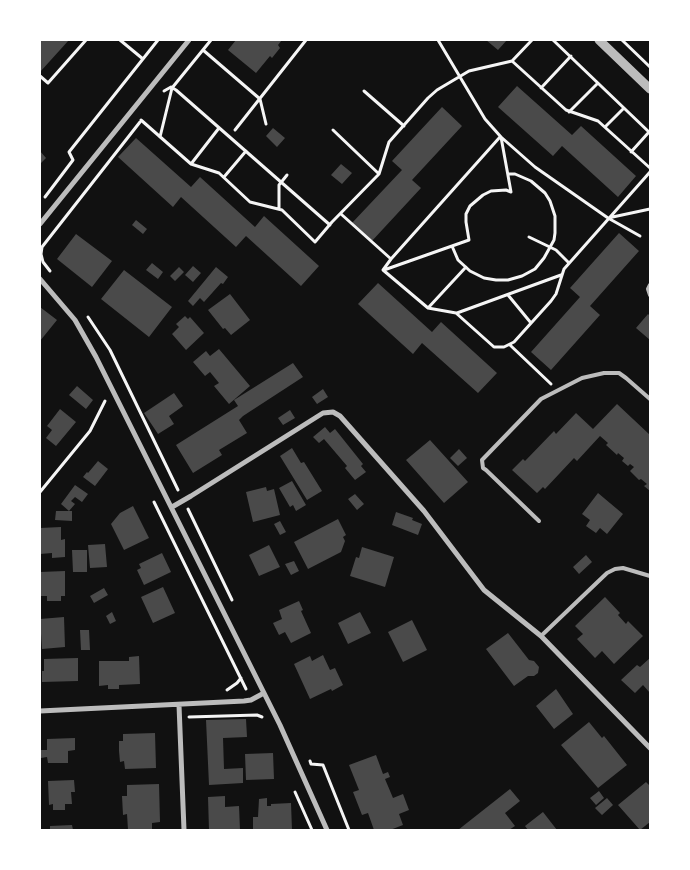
<!DOCTYPE html>
<style>
body{margin:0}
#map{position:relative;width:690px;height:870px;overflow:hidden;background:#111;font-family:"IBM Plex Sans",sans-serif}
canvas{display:block}
.frame{position:absolute;inset:0;border:41px solid #fff;pointer-events:none}
</style>
<div id="map">
<canvas width="690" height="870"></canvas>
<div class="frame"></div>
</div>
<script>
const ctx = document.querySelector('canvas').getContext('2d');
ctx.lineJoin = 'round';
function paint(path, color) { ctx.fillStyle = color; ctx.fill(path, 'evenodd'); }
const poly = rows => new Path2D(rows.map(r => 'M' + r).join(''));
function strokePath(path, color, width, dash) { ctx.strokeStyle = color; ctx.lineWidth = width; ctx.lineCap = dash ? 'butt' : 'round'; ctx.setLineDash(dash || []); ctx.stroke(path); }
paint(poly([
 [40,40,69,40,40,72],
 [236,40,282,40,278,45,280,48,272,58,270,56,256,73,228,50],
 [486,40,507,40,498,50],
 [517,86,572,135,581,126,636,176,618,197,562,146,553,156,498,107],
 [442,107,462,126,412,180,421,188,371,242,351,224,402,170,392,161],
 [273,128,285,138,277,147,266,136],
 [136,138,191,187,200,177,255,227,264,216,319,266,301,286,246,236,236,247,181,197,173,207,118,157],
 [40,151,46,158,40,164],
 [341,164,352,173,342,184,331,175],
 [136,220,147,229,143,234,132,225],
 [619,233,639,251,590,306,600,315,551,370,531,352,580,297,570,288],
 [76,234,112,261,92,287,57,259],
 [152,263,163,272,158,279,146,270],
 [193,266,201,273,193,282,185,275],
 [179,267,184,272,175,281,170,276],
 [216,267,228,277,223,284,221,283,204,302,200,298,193,306,188,301],
 [124,270,172,307,149,337,101,299],
 [378,283,432,332,441,322,497,373,478,393,422,343,413,354,358,304],
 [230,294,250,320,231,335,225,328,223,329,208,310],
 [40,307,57,320,40,341],
 [648,314,650,316,650,340,636,328],
 [185,316,188,319,190,317,204,333,186,350,172,334,179,327,176,324],
 [219,349,250,386,229,404,214,386,219,383,210,372,205,376,193,362,206,351,210,356],
 [293,363,303,377,243,416,239,420,247,433,219,450,222,455,193,473,176,445,238,406,234,400],
 [77,386,93,400,86,409,69,395],
 [323,389,328,397,317,404,312,397],
 [174,393,183,406,169,416,174,424,158,434,144,413],
 [617,404,650,435,650,491,644,486,647,484,641,479,639,480,630,471,634,467,630,464,628,466,622,461,624,458,618,453,617,455,606,445,608,443,600,436,577,461,574,458,545,489,543,487,537,493,512,470,523,459,525,461,554,431,556,434,576,413,593,429],
 [60,409,76,422,56,446,46,438,52,430,47,426],
 [290,410,295,418,283,425,278,418],
 [325,427,330,433,335,429,363,464,361,466,366,472,355,480,345,468,347,466,324,439,319,443,313,437],
 [430,440,468,482,444,503,406,460],
 [292,448,301,463,304,462,322,491,307,500,280,456],
 [459,449,467,458,458,466,450,458],
 [98,461,108,469,95,486,83,477,87,472,88,473],
 [292,481,306,505,296,511,293,505,290,507,279,488],
 [75,485,88,494,82,502,75,497,71,501,75,504,69,511,61,504],
 [266,487,267,491,274,489,280,515,253,522,246,492],
 [598,493,623,514,607,534,600,528,596,533,586,526,590,520,582,514],
 [355,494,364,504,357,510,348,499],
 [133,506,149,538,124,550,111,524,120,513],
 [56,511,72,511,72,521,55,520],
 [396,512,413,518,412,520,422,524,418,535,392,525],
 [338,519,346,535,343,537,345,541,341,552,308,569,294,542],
 [280,521,286,532,280,535,274,524],
 [61,527,61,540,65,539,65,557,52,558,52,553,40,554,40,528],
 [105,544,107,567,90,568,88,545],
 [269,545,280,567,259,576,249,555],
 [362,547,394,557,385,587,350,576,356,557,359,558],
 [72,550,87,550,87,572,73,572],
 [162,553,171,572,144,585,137,570,141,568,139,564],
 [586,555,592,562,579,574,573,567],
 [294,561,299,571,291,575,285,564],
 [65,571,65,596,61,596,61,601,47,601,47,596,40,596,40,572],
 [163,587,175,613,153,623,141,597],
 [104,588,108,595,94,603,90,596],
 [605,597,620,613,618,615,626,624,628,621,643,636,614,664,602,651,595,658,577,639,583,634,575,626],
 [299,601,303,610,301,611,311,633,291,643,285,632,279,635,273,623,282,619,279,610],
 [112,612,116,621,110,624,106,616],
 [360,612,371,633,348,644,338,623],
 [64,617,65,647,42,649,40,619],
 [412,620,427,650,403,662,388,632],
 [80,630,89,630,90,650,81,650],
 [508,633,529,660,534,661,539,667,538,673,534,676,528,676,514,686,486,649],
 [323,655,330,670,335,668,343,685,332,691,331,689,310,699,294,664,310,656,312,661],
 [139,656,140,684,119,685,119,689,108,689,108,685,99,686,99,661,129,661,129,657],
 [78,658,78,681,42,682,42,671,44,671,44,659],
 [650,658,650,693,643,685,635,693,621,680,637,665,640,667],
 [556,689,573,714,554,729,536,706],
 [246,719,247,737,223,738,224,769,243,768,243,783,209,785,206,720],
 [589,722,602,738,604,736,627,765,598,788,561,745],
 [155,733,156,768,125,769,124,761,120,762,119,751,119,741,123,741,123,734],
 [75,738,75,750,68,751,68,763,48,763,47,757,41,758,41,750,47,750,47,739],
 [273,753,274,779,246,780,245,754],
 [376,755,383,774,388,772,390,777,385,779,393,798,403,794,409,810,399,814,403,825,390,830,374,830,368,813,362,815,353,792,359,790,349,765],
 [74,780,75,792,71,792,72,804,65,804,65,810,53,810,53,804,49,805,48,781],
 [646,782,650,786,650,822,640,830,618,805],
 [159,784,160,822,152,823,152,830,128,830,127,814,123,815,122,796,127,796,127,785],
 [510,789,520,801,505,813,515,826,509,830,458,830],
 [599,791,604,798,596,805,590,798],
 [225,796,225,807,239,806,240,830,209,830,208,797],
 [267,798,267,806,271,806,271,804,291,803,292,830,253,830,253,817,258,817,259,799],
 [607,798,613,805,602,815,595,808],
 [543,812,557,830,528,830,525,826],
 [72,825,73,830,50,830,50,826]
]), '#4a4a4a');
strokePath(poly([
 [120,40,143,59],
 [438,40,485,119,501,137,535,167,608,218],
 [553,40,650,133],
 [622,40,650,67],
 [203,50,260,99,266,124],
 [512,61,566,110,598,121,650,168],
 [40,76,48,83,86,40],
 [541,88,571,56],
 [164,91,171,87,176,90,330,225],
 [364,91,404,126],
 [569,112,598,83],
 [141,120,191,164,219,173,250,202,282,210,315,242,332,222,379,174,389,142,428,98,437,90,469,71,512,61,532,40],
 [605,127,624,108],
 [235,130,306,40],
 [333,130,379,174],
 [160,137,172,88,211,40],
 [631,152,649,132],
 [191,164,219,128],
 [224,177,246,151],
 [45,197,73,160,69,152,158,40],
 [279,209,279,185,287,175],
 [341,214,391,259,383,270,428,308,456,313,494,347,504,347,514,342,551,301,556,294,564,269,650,172],
 [640,236,608,218,650,209],
 [529,237,556,250,569,263],
 [452,246,458,260,470,271,484,278,496,280,508,280,522,276,535,269,544,258,554,240,555,233,555,216,550,201,545,193,531,181,515,174,508,174],
 [391,259,500,137],
 [384,270,469,240,466,222,466,214,470,206,483,195,491,191,506,190,511,192,501,137],
 [50,271,43,262,41,254,42,247,140,122],
 [508,295,531,323],
 [428,308,466,267],
 [457,313,561,275],
 [88,317,110,350,178,490],
 [510,345,551,384],
 [40,492,90,431,105,401],
 [154,502,246,689],
 [188,509,232,600],
 [227,690,237,683,241,678],
 [189,717,257,715,262,717],
 [310,761,311,764,323,765,349,830],
 [295,792,312,830]
]), '#f5f5f5', 3);
strokePath(poly([
 [650,285,648,289,650,295],
 [539,521,486,470,483,468,482,460,541,399,582,378,604,373,619,373,626,378,650,399],
 [541,636,607,573,615,569,623,568,650,576]
]), '#bcbcbc', 4);
strokePath(poly([
 [40,224,189,40],
 [40,279,75,320,96,357,280,725,327,830],
 [172,507,191,496,323,413,333,412,340,416,424,511,484,590,541,636,650,748],
 [179,705,184,830],
 [40,711,244,701,251,700,264,693]
]), '#bcbcbc', 5);
strokePath(poly([
 [599,40,650,89]
]), '#bcbcbc', 9);
</script>
